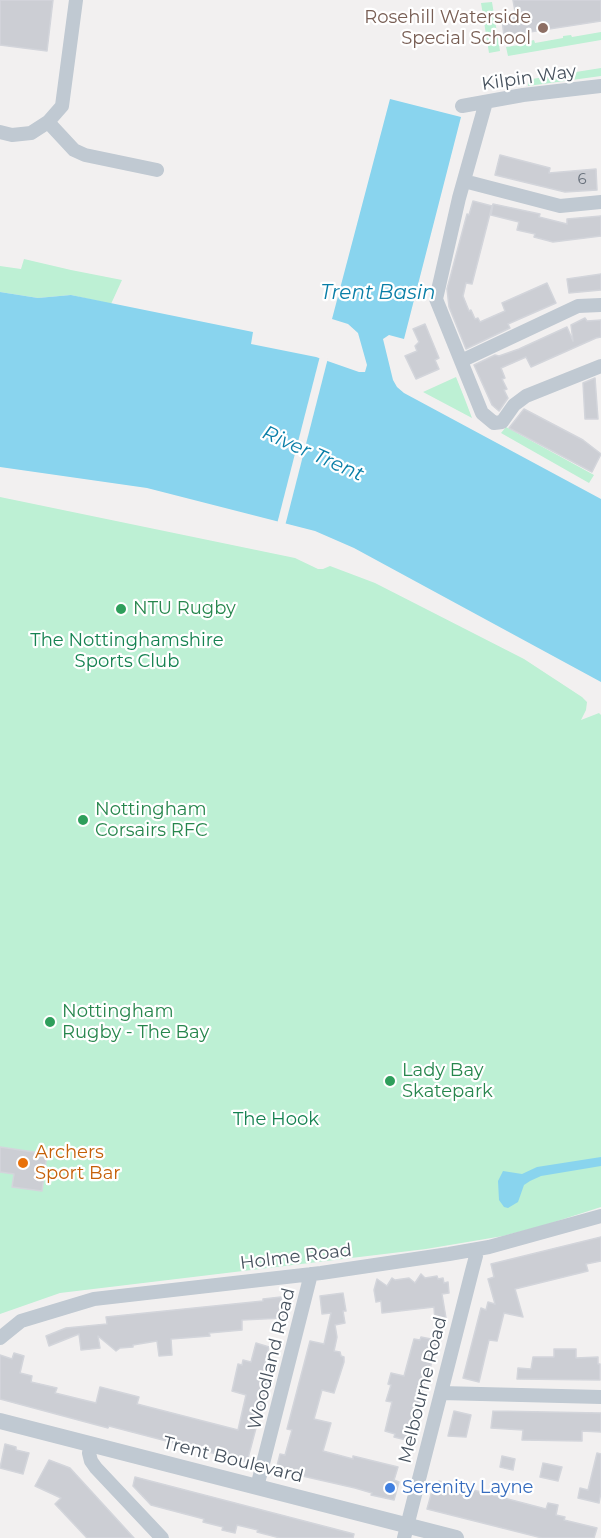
<!DOCTYPE html>
<style>
body{margin:0}
canvas{display:block;background:#f2f0f0}
</style>
<canvas width="601" height="1538"></canvas>
<script>
const ctx = document.querySelector('canvas').getContext('2d');
ctx.lineJoin = 'round';
function paint(path, color) { ctx.fillStyle = color; ctx.fill(path, 'evenodd'); }
const poly = rows => new Path2D(rows.map(r => 'M' + r).join(''));
function strokePath(path, color, width, dash) { ctx.strokeStyle = color; ctx.lineWidth = width; ctx.lineCap = dash ? 'butt' : 'round'; ctx.setLineDash(dash || []); ctx.stroke(path); }
function write(font, color, halo, rows, align = 'center') {
  ctx.font = font + ' Montserrat,sans-serif'; ctx.lineWidth = 4.5; ctx.setLineDash([]); ctx.textBaseline = 'middle'; ctx.strokeStyle = halo; ctx.fillStyle = color; for (const [text, x, y, turn = 0] of rows) {
    ctx.save(); ctx.translate(x, y); ctx.rotate((+turn || 0) * Math.PI / 180); ctx.textAlign = isNaN(turn) ? turn : align; if (halo) ctx.strokeText(text, 0, 0); ctx.fillText(text, 0, 0); ctx.restore();
  }
}
paint(poly([
 [492,2,500,51,489,53,481,3],
 [601,32,601,40,508,56,506,47,526,44,526,42,534,40,535,43,563,38,563,36,571,35,572,37],
 [601,68,601,76,528,86,528,82,532,79],
 [24,259,71,270,122,280,111,304,71,295,38,298,0,292,0,266,21,269],
 [456,377,464,397,472,418,423,392],
 [506,427,594,475,589,483,501,433],
 [0,497,295,558,318,569,323,569,330,566,375,583,524,659,582,697,587,702,586,710,581,720,599,713,601,715,601,1207,545,1225,503,1236,426,1249,60,1293,0,1314]
]), '#bdf0d4');
paint(poly([
 [390,99,461,117,404,339,389,335,383,339,393,380,397,387,404,393,601,499,601,682,354,548,315,531,147,488,0,467,0,292,38,298,71,295,253,332,251,344,316,357,359,372,365,372,367,365,358,333,348,324,332,319],
 [601,1157,601,1166,541,1176,530,1181,524,1185,518,1202,508,1208,504,1207,499,1200,498,1181,503,1171,522,1174,537,1167]
]), '#89d4ee');
paint(poly([
 [320,356,328,358,285,526,277,524]
]), '#f2f0f0');
const building = poly([
 [0,0,53,0,47,51,0,45,0,0],
 [513,0,601,0,601,21,504,36,502,20,516,17,513,0],
 [500,155,550,168,549,173,596,169,597,190,565,192,495,175,500,155],
 [473,201,492,206,472,284,466,283,463,296,469,311,471,310,475,319,478,318,480,322,505,311,502,303,547,283,556,303,508,324,510,328,466,349,449,307,447,289,467,214,469,215,473,201],
 [493,204,540,214,539,217,567,224,567,219,601,216,601,236,553,242,534,237,535,234,517,230,519,222,491,215,493,204],
 [601,274,601,290,569,293,567,279,601,274],
 [585,318,587,321,601,320,601,337,596,338,531,367,526,357,501,368,505,378,502,379,507,389,504,390,508,398,499,411,492,405,474,365,495,355,499,356,519,349,567,327,573,341,571,325,585,318],
 [425,324,439,358,435,360,439,369,416,379,405,356,417,351,415,346,419,342,413,329,425,324],
 [595,378,598,419,585,419,583,383,595,378],
 [524,409,583,440,601,454,592,472,509,428,524,409],
 [0,1147,47,1154,42,1191,12,1187,14,1174,0,1172,0,1147],
 [601,1237,601,1261,586,1264,588,1271,515,1289,523,1317,504,1313,497,1341,489,1340,479,1382,463,1378,481,1308,486,1310,488,1302,495,1304,488,1279,494,1277,491,1264,601,1237],
 [421,1274,425,1278,437,1276,438,1279,443,1278,444,1283,448,1282,449,1293,442,1294,446,1318,439,1347,437,1343,429,1372,427,1372,410,1441,394,1437,395,1434,385,1431,392,1402,386,1401,391,1385,388,1384,391,1373,404,1376,414,1339,420,1340,421,1337,436,1340,434,1307,382,1313,381,1301,376,1302,374,1290,377,1279,387,1286,392,1278,395,1280,409,1278,415,1283,421,1274],
 [343,1293,346,1311,343,1311,345,1323,335,1325,337,1337,334,1351,340,1352,341,1356,344,1357,344,1362,334,1393,322,1390,314,1419,331,1423,323,1451,353,1459,353,1456,398,1467,394,1480,399,1482,394,1500,371,1495,372,1493,355,1488,276,1470,280,1454,285,1455,292,1430,287,1429,310,1341,324,1344,331,1313,322,1314,320,1296,343,1293],
 [281,1297,283,1318,242,1320,242,1330,209,1333,210,1336,171,1339,172,1355,159,1356,157,1341,133,1345,133,1347,120,1348,116,1351,98,1336,100,1348,81,1350,79,1334,49,1346,46,1336,66,1328,107,1324,106,1317,263,1301,263,1299,281,1297],
 [256,1343,269,1347,265,1362,273,1364,247,1462,109,1426,108,1428,0,1399,0,1355,12,1359,14,1353,24,1356,20,1373,32,1376,31,1382,57,1388,55,1393,96,1403,100,1387,139,1397,137,1404,238,1430,246,1395,232,1391,238,1364,242,1365,243,1360,251,1362,256,1343],
 [554,1349,576,1349,576,1358,598,1357,598,1364,600,1364,600,1380,517,1379,518,1368,531,1369,533,1357,554,1357,554,1349],
 [454,1411,471,1415,466,1437,448,1436,454,1411],
 [493,1411,601,1413,601,1432,582,1431,582,1441,522,1440,523,1430,491,1428,493,1411],
 [5,1444,16,1447,16,1450,29,1453,23,1474,0,1468,5,1444],
 [597,1453,601,1454,601,1492,599,1503,578,1498,580,1488,588,1490,597,1453],
 [502,1456,515,1459,513,1470,500,1467,502,1456],
 [49,1460,70,1468,134,1538,87,1538,55,1504,61,1498,35,1486,49,1460],
 [543,1463,562,1467,558,1481,540,1477,543,1463],
 [135,1477,354,1534,353,1538,280,1538,257,1532,258,1530,237,1525,235,1533,222,1530,223,1527,203,1522,204,1519,151,1505,133,1486,135,1477],
 [439,1481,546,1509,548,1503,558,1505,556,1515,565,1517,564,1520,597,1528,594,1538,542,1538,427,1509,432,1491,436,1492,439,1481]
]);
paint(building, '#ccced4');
strokePath(building, '#d3d5db', 1.5);
strokePath(poly([
 [486,102,459,198,436,299,482,413,494,423,502,422,514,405,526,396,601,366],
 [462,106,523,95,601,86],
 [48,122,74,150,85,155,157,170],
 [0,132,12,135,31,133,48,122,62,106,76,0],
 [464,181,560,206,601,202],
 [461,361,578,306,601,305],
 [0,1338,21,1321,94,1299,321,1273,449,1254,489,1247,601,1216],
 [441,1393,601,1397],
 [91,1444,89,1453,91,1461,96,1468,162,1538],
 [257,1487,311,1274],
 [404,1538,472,1271,476,1256,474,1250]
]), '#c0c9d2', 14);
strokePath(poly([
 [0,1421,456,1538]
]), '#c0c9d2', 16);
for (const [x, y, r, color] of [
 [543,28,6,"#8d6e63"],
 [121,609,6,"#2e9e5b"],
 [83,820,6,"#2e9e5b"],
 [50,1022,6,"#2e9e5b"],
 [390,1081,6,"#2e9e5b"],
 [23,1163,6,"#e8710a"],
 [390,1488,6,"#3f7fe0"]
]) { const dot = new Path2D(); dot.arc(x, y, r, 0, 2 * Math.PI); ctx.fillStyle = color; ctx.fill(dot); strokePath(dot, '#fff', 2); }
write('15px', '#68717c', null, [
 ["6",582,180]
]);
write('18px', '#785e54', '#fff', [
 ["Rosehill Waterside",531,18],
 ["Special School",531,39]
], 'right');
write('18px', '#47525e', '#fff', [
 ["Kilpin Way",529,78,-8],
 ["Holme Road",296,1257,-7],
 ["Woodland Road",272,1359,-76],
 ["Melbourne Road",423,1390,-76],
 ["Trent Boulevard",233,1460,14]
]);
write('18px', '#27864d', '#fff', [
 ["NTU Rugby",133,609],
 ["Nottingham",95,810],
 ["Corsairs RFC",95,831],
 ["Nottingham",62,1012],
 ["Rugby - The Bay",62,1033],
 ["Lady Bay",402,1071],
 ["Skatepark",402,1092]
], 'left');
write('18px', '#158251', '#fff', [
 ["The Nottinghamshire",127,641],
 ["Sports Club",127,662],
 ["The Hook",276,1120]
]);
write('18px', '#c56008', '#fff', [
 ["Archers",35,1153],
 ["Sport Bar",35,1174]
], 'left');
write('18px', '#366cbe', '#fff', [
 ["Serenity Layne",402,1488]
], 'left');
write('italic 20px', '#097ea7', '#fff', [
 ["Trent Basin",378,293],
 ["River Trent",313,454,24]
]);
</script>
